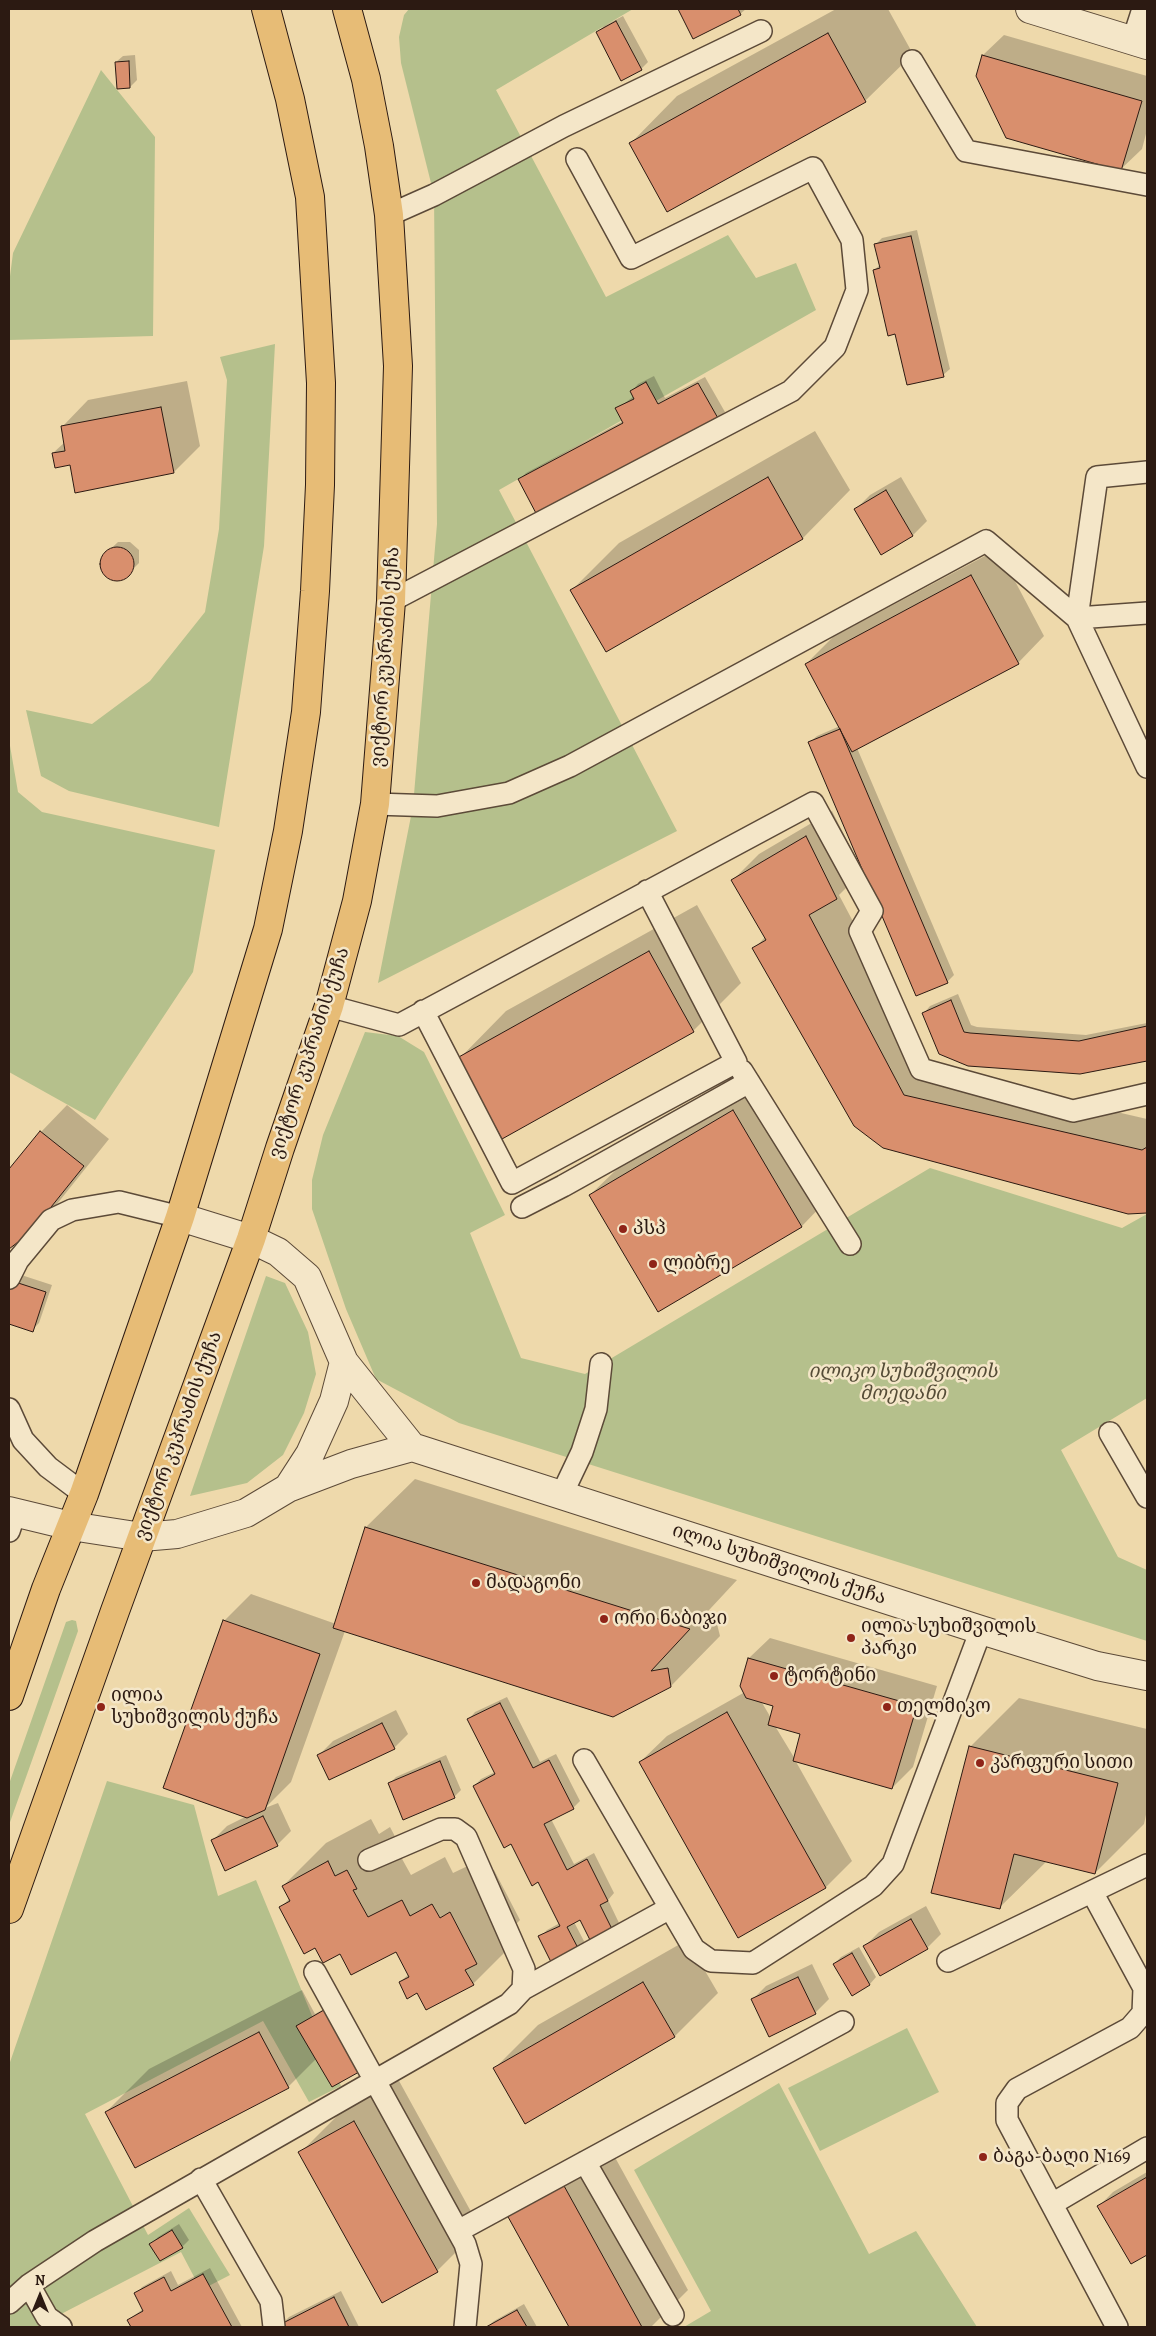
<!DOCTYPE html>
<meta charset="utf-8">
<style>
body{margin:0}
#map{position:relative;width:1156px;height:2336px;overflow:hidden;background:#eed9ab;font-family:Alegreya,serif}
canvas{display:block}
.frame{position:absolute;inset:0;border:10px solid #2c1a12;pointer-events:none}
.north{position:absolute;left:15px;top:2271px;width:50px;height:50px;-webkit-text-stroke:4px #f4e6c8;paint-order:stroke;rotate:0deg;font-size:14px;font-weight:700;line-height:20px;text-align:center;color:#2c1a12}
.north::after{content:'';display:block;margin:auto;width:18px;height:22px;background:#2c1a12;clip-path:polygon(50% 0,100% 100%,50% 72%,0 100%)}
</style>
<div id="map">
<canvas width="1156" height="2336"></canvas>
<div class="frame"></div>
<div class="north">N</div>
</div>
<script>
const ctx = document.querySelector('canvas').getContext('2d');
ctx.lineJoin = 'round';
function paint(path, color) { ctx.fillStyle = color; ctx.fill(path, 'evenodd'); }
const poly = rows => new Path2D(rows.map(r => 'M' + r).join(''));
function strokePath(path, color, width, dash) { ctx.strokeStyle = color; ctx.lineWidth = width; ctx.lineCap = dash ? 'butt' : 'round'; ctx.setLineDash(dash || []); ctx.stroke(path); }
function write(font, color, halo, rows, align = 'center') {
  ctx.font = font + ' Alegreya,"Noto Serif Georgian",serif'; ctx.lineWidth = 5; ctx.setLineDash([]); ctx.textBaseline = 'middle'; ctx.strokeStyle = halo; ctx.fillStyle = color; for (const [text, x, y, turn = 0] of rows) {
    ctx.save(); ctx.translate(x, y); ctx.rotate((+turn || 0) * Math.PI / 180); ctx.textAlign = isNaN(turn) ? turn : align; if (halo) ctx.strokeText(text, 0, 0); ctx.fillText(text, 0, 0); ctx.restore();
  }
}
paint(poly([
 [409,9,633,9,496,90,606,297,728,235,756,278,796,263,816,310,499,490,677,831,378,983,413,806,437,524,434,195,401,63,399,37,404,15],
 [101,70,155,137,153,336,9,340,9,284,13,253],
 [275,344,264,546,219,827,69,791,41,776,26,710,92,724,150,681,205,612,219,529,227,380,220,357],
 [9,740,18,792,42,812,215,850,193,972,95,1120,9,1072],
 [365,1032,398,1036,424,1052,505,1215,470,1233,521,1358,585,1374,930,1168,1122,1228,1147,1214,1147,1398,1061,1450,1118,1557,1147,1570,1147,1641,459,1423,376,1379,346,1309,312,1209,312,1180,323,1135],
 [266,1276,285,1283,308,1332,316,1374,304,1413,283,1455,247,1483,190,1496],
 [72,1620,76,1621,78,1631,9,1825,9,1784,66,1622],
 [107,1781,194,1805,218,1896,256,1880,341,2086,309,2102,263,2021,85,2114,148,2235,189,2208,230,2275,201,2290,181,2252,36,2327,9,2327,9,2065],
 [907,2028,939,2092,820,2151,788,2088],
 [779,2083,869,2254,916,2231,977,2327,684,2327,711,2311,634,2170]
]), '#b5c08c');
paint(poly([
 [680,9,746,9,740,14,693,37],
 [836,9,888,9,913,54,865,101,630,144,677,96],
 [623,16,648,62,641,69,597,33,604,26],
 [1004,35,1147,76,1147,130,1142,149,1121,169,978,76,983,55],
 [135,55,137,80,130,87,116,62,123,56],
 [917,230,950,369,943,375,896,332,874,270,880,265,875,245,882,238],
 [654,376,665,398,705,377,725,412,718,419,519,480,526,473,623,421,617,409,634,396,632,391,638,384],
 [187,381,200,446,174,472,71,464,53,453,65,442,62,427,88,400],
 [815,431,850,490,803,538,607,650,572,590,619,543],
 [901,477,927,521,913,535,882,553,856,509,870,495],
 [118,542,130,542,139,550,139,563,123,579,111,580,102,571,101,558],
 [998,549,1044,636,1018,663,857,748,954,975,947,982,864,870,839,895,931,1069,1147,1119,1147,1211,1128,1213,884,1147,754,949,765,937,732,881,759,854,832,811,859,864,861,863,810,742,817,736,840,726,806,664,833,637],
 [697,905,741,983,693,1031,503,1137,459,1059,506,1011],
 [958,994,971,1025,977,1027,1086,1035,1147,1023,1147,1059,1080,1073,968,1065,924,1013,930,1006],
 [760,1084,828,1199,802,1226,658,1310,590,1195,617,1169],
 [67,1105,109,1139,57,1204,30,1231,9,1248,9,1171,41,1132],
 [9,1271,52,1285,39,1323,32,1330,9,1322],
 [415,1479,737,1580,697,1623,716,1620,720,1636,671,1686,345,1631,291,1782,265,1808,278,1803,291,1831,277,1845,213,1840,227,1826,247,1816,224,1621,251,1594,336,1624,366,1527],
 [770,1638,937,1686,913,1767,892,1788,795,1760,852,1861,826,1887,739,1936,640,1762,667,1736,745,1692,749,1658],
 [761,1701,775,1705,771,1718],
 [775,1726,802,1733,795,1759],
 [507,1697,540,1762,556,1754,580,1801,573,1808,551,1819,574,1864,594,1853,614,1893,608,1900,620,1925,614,1932,581,1918,574,1922,585,1943,578,1949,540,1937,547,1930,560,1923,539,1881,474,1786,481,1779,495,1772,469,1719,475,1712],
 [1019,1698,1147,1729,1147,1810,1144,1824,1095,1873,1047,1861,999,1908,970,1747],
 [396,1710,408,1734,394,1748,319,1755,333,1741],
 [446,1755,461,1790,454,1797,389,1784,396,1777],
 [371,1819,379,1834,390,1827,399,1844,396,1848,411,1875,445,1857,453,1873,476,1862,483,1876,494,1870,520,1920,510,1930,516,1941,473,1984,418,1992,400,1982,409,1974,396,1950,340,1952,316,1946,281,1907,290,1898,283,1886,326,1843],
 [926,1906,941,1934,927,1948,865,1946,879,1932],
 [687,1940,718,1993,675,2036,495,2068,538,2025],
 [859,1947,876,1977,870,1984,852,1994,834,1964,841,1957],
 [812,1964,829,1999,815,2013,752,2000,766,1986],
 [302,1990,315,2014,331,2005,317,2058,288,2087,106,2112,149,2069],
 [398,2079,480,2228,437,2271,300,2153,343,2110],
 [606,2141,688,2290,651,2327,570,2327,508,2215],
 [1147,2172,1147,2254,1132,2263,1099,2206,1113,2192],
 [179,2224,189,2240,182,2247,151,2244,158,2237],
 [210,2268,242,2327,132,2327,128,2320,143,2309,136,2294,142,2287,171,2271,178,2285],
 [341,2291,359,2327,284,2327,282,2324,289,2317],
 [524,2304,537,2327,487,2327,494,2321]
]), '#0003');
const building = poly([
 [678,9,738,9,741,15,693,39,678,9],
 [616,21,642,70,621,81,596,32,616,21],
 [828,33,866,102,667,212,629,143,828,33],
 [982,55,1142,101,1121,171,1006,138,976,76,982,55],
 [129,61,130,88,117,89,115,62,129,61],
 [911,236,944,377,907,385,895,334,888,336,873,270,880,268,874,244,911,236],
 [646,382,658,404,698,383,719,420,538,517,518,479,623,423,615,408,634,399,630,391,646,382],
 [161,407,174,473,75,493,70,465,55,468,52,453,65,451,61,426,161,407],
 [768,477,803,539,606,652,570,590,768,477],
 [886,490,913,536,881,555,854,509,886,490],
 '100 564a17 17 0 1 1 34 0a17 17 0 1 1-34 0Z',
 [971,575,1019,664,852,752,805,664,971,575],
 [840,729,948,983,916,996,808,742,840,729],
 [806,836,837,899,809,915,904,1095,1142,1150,1147,1147,1147,1213,1128,1214,883,1148,854,1126,752,948,766,940,731,880,806,836],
 [649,951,694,1032,502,1139,457,1058,649,951],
 [951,1000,964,1032,970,1033,1079,1041,1147,1026,1147,1061,1080,1074,968,1066,939,1054,922,1013,951,1000],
 [733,1110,802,1227,658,1312,589,1195,733,1110],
 [40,1131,84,1166,31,1232,9,1249,9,1169,40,1131],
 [9,1280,46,1292,33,1332,9,1324,9,1280],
 [365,1527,690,1629,651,1671,668,1668,671,1687,613,1717,333,1628,365,1527],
 [223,1620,320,1654,265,1810,247,1818,163,1788,223,1620],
 [748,1658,917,1706,892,1789,793,1761,800,1734,768,1725,773,1706,746,1698,740,1686,748,1658],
 [500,1703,533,1768,549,1760,574,1809,544,1824,567,1870,587,1859,608,1901,600,1905,614,1933,592,1944,580,1920,567,1927,579,1950,552,1964,538,1936,560,1926,538,1882,532,1886,511,1844,504,1848,473,1786,495,1774,467,1719,500,1703],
 [727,1712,826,1888,738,1938,639,1762,727,1712],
 [382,1723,395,1749,329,1780,317,1755,382,1723],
 [969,1746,1118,1783,1095,1874,1014,1854,1000,1909,931,1893,969,1746],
 [440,1761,455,1798,403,1820,388,1783,440,1761],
 [263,1816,278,1846,225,1871,211,1840,263,1816],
 [328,1861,335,1876,347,1870,357,1889,353,1890,368,1917,402,1900,410,1916,432,1904,440,1918,450,1912,477,1964,465,1970,474,1985,426,2010,417,1993,407,1999,399,1982,409,1977,396,1952,351,1975,340,1954,323,1963,315,1948,304,1954,279,1907,290,1901,282,1886,328,1861],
 [911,1919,928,1949,880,1976,863,1946,911,1919],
 [852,1953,870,1985,852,1996,833,1964,852,1953],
 [798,1977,816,2014,769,2037,751,1999,798,1977],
 [643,1982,675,2037,525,2124,493,2068,643,1982],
 [324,2010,359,2072,332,2087,296,2026,324,2010],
 [259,2032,289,2088,135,2168,105,2112,259,2032],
 [354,2121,438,2272,382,2303,298,2152,354,2121],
 [1147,2177,1147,2255,1131,2264,1097,2206,1147,2177],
 [563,2184,642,2327,569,2327,507,2215,563,2184],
 [172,2230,183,2248,160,2261,149,2244,172,2230],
 [203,2274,232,2327,131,2327,127,2320,143,2311,134,2293,164,2277,171,2291,203,2274],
 [334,2297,349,2327,283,2327,281,2324,334,2297],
 [517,2310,527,2327,486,2327,517,2310]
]);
paint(building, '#d98f6d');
strokePath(building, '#2c1a12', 1);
const service = poly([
 [1133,40,1143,9],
 [912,61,966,151,1147,185],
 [389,215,434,195,564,126,761,31],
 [1147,472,1097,477,1077,618,1147,767],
 [391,601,791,391,835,347,857,290,852,240,813,168,631,258,577,159],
 [375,804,437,806,509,793,570,766,986,541,1077,618,1147,613],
 [329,1006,399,1025,813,803,872,911,860,931,921,1069,1073,1111,1147,1094],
 [423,1011,512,1183,736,1062,647,891],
 [742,1071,850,1244],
 [522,1207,563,1186,749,1082],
 [9,1278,18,1260,51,1220,72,1210,119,1202,180,1217],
 [9,1409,23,1440,48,1467,84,1494],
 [1110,1433,1147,1497],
 [562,1494,582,1452,596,1409,601,1364],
 [9,1531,15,1513],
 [584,1760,694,1949,711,1961,753,1963,873,1886,893,1864,981,1630],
 [1092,1892,1144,1988,1143,2013,1130,2028,1017,2089,1007,2103,1007,2120,1117,2327],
 [948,1961,1147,1865],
 [315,1972,465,2244,471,2264,465,2327],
 [523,1989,670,1908],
 [585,2162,673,2315],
 [201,2179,271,2301,274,2327],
 [1052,2204,1147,2148],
 [458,2231,843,2022],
 [29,2285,47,2317,61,2327],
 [9,2303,29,2285,95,2241,509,2004,523,1989,524,1969,466,1837,455,1829,441,1829,369,1860]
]);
const minor = poly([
 [9,1511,71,1526]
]);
const tertiary = poly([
 [1030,9,1147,45],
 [180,1217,251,1239,278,1252,307,1277,344,1362,412,1447],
 [288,1488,310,1454,334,1401,344,1362],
 [71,1526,142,1537,177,1534,246,1513,288,1488,351,1464,412,1447,981,1630,1097,1666,1147,1676]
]);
const primary = poly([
 [9,1696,46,1589,84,1494,180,1217,268,929,288,831,306,712,315,591,320,485,321,383,310,197,290,99,266,9],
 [9,1909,115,1611,251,1239,280,1148,329,1006,357,901,375,804,391,601,398,366,389,215,379,146,366,79,347,9]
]);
strokePath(service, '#5c4a38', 24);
strokePath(minor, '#5c4a38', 30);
strokePath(tertiary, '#5c4a38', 30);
strokePath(primary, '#2c1a12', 30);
strokePath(service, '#f4e6c8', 21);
strokePath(minor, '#f4e6c8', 28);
strokePath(tertiary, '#f4e6c8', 28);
strokePath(primary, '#e7bc76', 28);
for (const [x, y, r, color] of [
 [623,1229,5,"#8f2418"],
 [653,1264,5,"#8f2418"],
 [476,1583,5,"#8f2418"],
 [604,1619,5,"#8f2418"],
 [851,1638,5,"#8f2418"],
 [774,1676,5,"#8f2418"],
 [101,1707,5,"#8f2418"],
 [887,1707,5,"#8f2418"],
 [980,1763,5,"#8f2418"],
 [983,2157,5,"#8f2418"]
]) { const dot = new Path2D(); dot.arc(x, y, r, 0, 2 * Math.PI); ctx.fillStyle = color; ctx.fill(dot); strokePath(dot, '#f4e6c8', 2); }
write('19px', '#2c1a12', '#f4e6c8', [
 ["ვიქტორ კუპრაძის ქუჩა",386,657,-86],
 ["ვიქტორ კუპრაძის ქუჩა",310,1053,-72],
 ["ვიქტორ კუპრაძის ქუჩა",179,1436,-70],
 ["ილია სუხიშვილის ქუჩა",779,1565,18]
]);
write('19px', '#2c1a12', '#f4e6c8', [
 ["პსპ",633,1229],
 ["ლიბრე",663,1264],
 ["მადაგონი",486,1583],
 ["ორი ნაბიჯი",614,1619],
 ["ილია სუხიშვილის",861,1627],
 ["პარკი",861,1649],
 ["ტორტინი",784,1676],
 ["ილია",111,1696],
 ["სუხიშვილის ქუჩა",111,1718],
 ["თელმიკო",897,1707],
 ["კარფური სითი",990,1763],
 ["ბაგა-ბაღი N169",993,2157]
], 'left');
write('italic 19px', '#554c37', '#f4e6c8', [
 ["ილიკო სუხიშვილის",903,1372],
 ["მოედანი",903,1394]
]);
</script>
